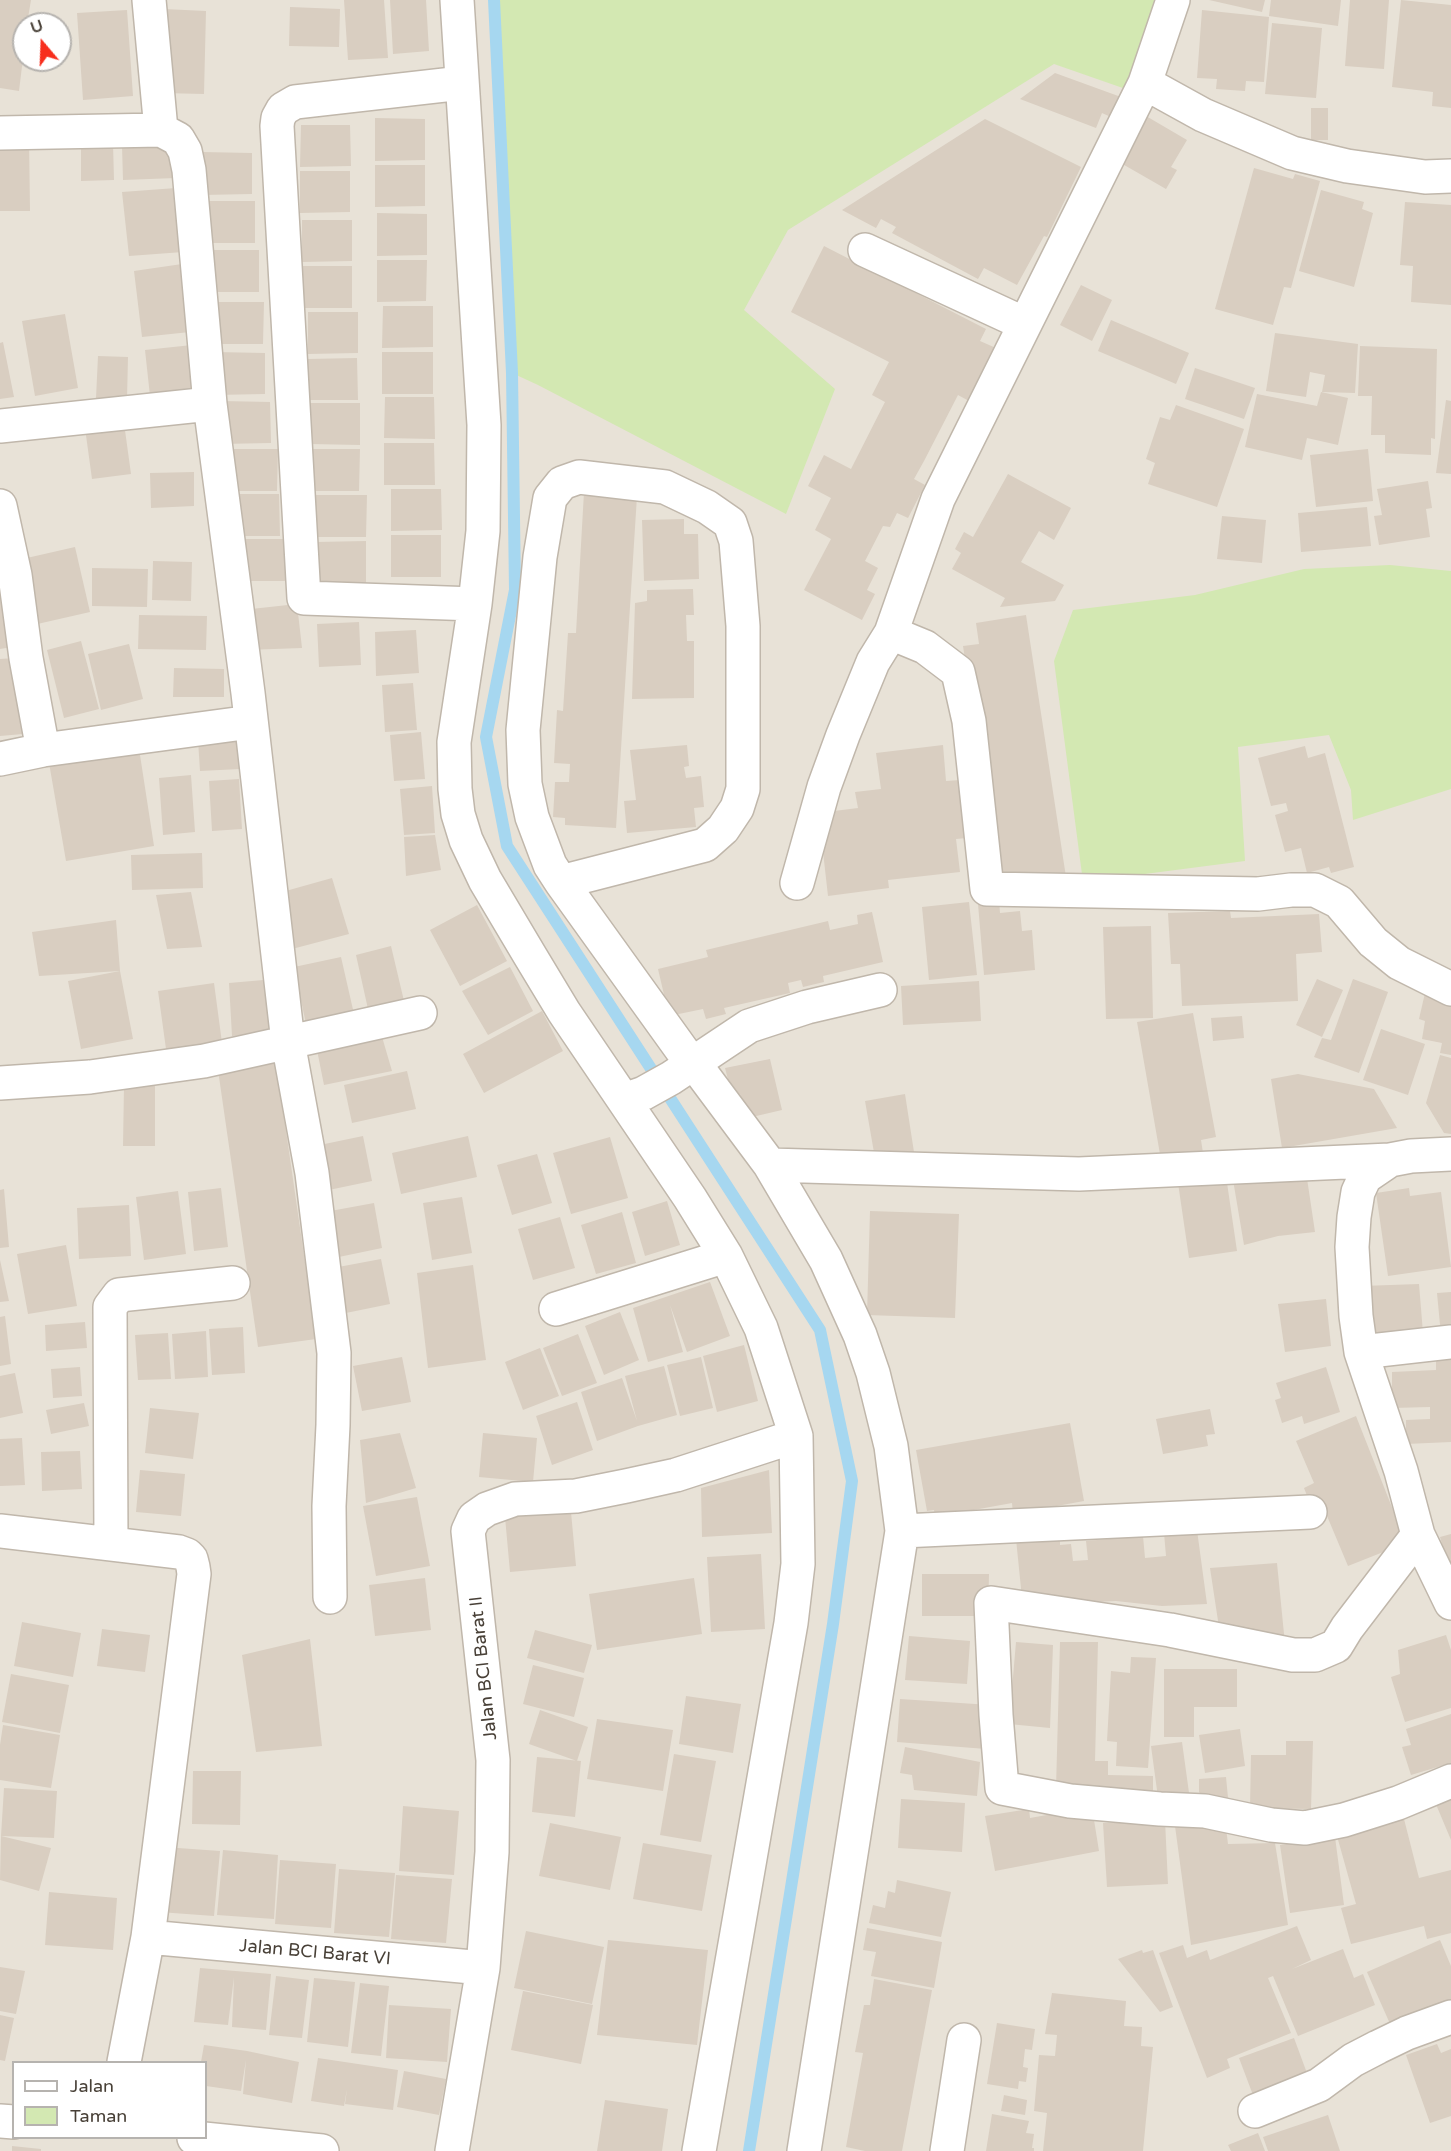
<!DOCTYPE html>
<style>
body{margin:0}
#map{position:relative;width:1451px;height:2151px;overflow:hidden;background:#f4f0e9;font-family:"Varela Round",sans-serif}
canvas{display:block}
.legend{position:absolute;left:12px;top:2061px;width:195px;height:78px;box-sizing:border-box;background:#fff;border:2px solid #b6b3af;margin:0;padding:8px 10px;list-style:none;font-size:18px;color:#484037}
.legend li{display:flex;align-items:center;gap:12px;height:30px}
.legend b{width:30px;border:2px solid #b6b3af}
.north{position:absolute;left:12px;top:12px;width:60px;height:60px;box-sizing:border-box;background:#fff;border:2px solid #b6b3af;border-radius:50%;rotate:341deg;font-size:16px;font-weight:700;line-height:24px;text-align:center;color:#484037}
.north::after{content:'';display:block;margin:auto;width:21px;height:27px;background:#f72e1d;clip-path:polygon(50% 0,100% 100%,50% 72%,0 100%)}
</style>
<div id="map">
<canvas width="1451" height="2151"></canvas>
<ul class="legend">
<li><b style="height:8px;background:#fff"></b>Jalan</li>
<li><b style="height:16px;background:#d3e8b2"></b>Taman</li>
</ul>
<div class="north">U</div>
</div>
<script>
const ctx = document.querySelector('canvas').getContext('2d');
ctx.lineJoin = 'round';
function paint(path, color) { ctx.fillStyle = color; ctx.fill(path, 'evenodd'); }
const poly = rows => new Path2D(rows.map(r => 'M' + r).join(''));
function strokePath(path, color, width, dash) { ctx.strokeStyle = color; ctx.lineWidth = width; ctx.lineCap = dash ? 'butt' : 'round'; ctx.setLineDash(dash || []); ctx.stroke(path); }
function write(font, color, halo, rows, align = 'center') {
  ctx.font = font + ' "Varela Round",sans-serif'; ctx.lineWidth = 4.5; ctx.setLineDash([]); ctx.textBaseline = 'middle'; ctx.strokeStyle = halo; ctx.fillStyle = color; for (const [text, x, y, turn = 0] of rows) {
    ctx.save(); ctx.translate(x, y); ctx.rotate((+turn || 0) * Math.PI / 180); ctx.textAlign = isNaN(turn) ? turn : align; if (halo) ctx.strokeText(text, 0, 0); ctx.fillText(text, 0, 0); ctx.restore();
  }
}
paint(poly([
 [0,0,1451,0,1451,2151,0,2151],
 [24,24,60,24,60,60,24,60],
 [14,2062,206,2062,206,2138,14,2138]
]), '#e8e2d7');
paint(poly([
 [494,0,1173,0,1140,94,1054,64,788,230,744,310,835,389,786,514,538,385,512,373],
 [1390,565,1451,571,1451,789,1353,820,1351,790,1329,735,1238,747,1245,861,1083,882,1054,661,1073,610,1195,595,1304,569]
]), '#d3e8b2');
strokePath(poly([
 [494,0,512,373,515,590,486,737,507,846,820,1330,852,1481,833,1624,749,2151]
]), '#a6d7f0', 12);
paint(poly([
 [0,0,31,0,27,24,24,24,24,50,19,91,0,88],
 [344,0,384,0,388,58,348,60],
 [390,0,426,0,429,51,393,54],
 [1209,0,1265,0,1262,12],
 [1271,0,1341,0,1338,26,1269,16],
 [1350,0,1389,0,1384,69,1345,66],
 [1401,0,1451,5,1451,108,1432,106,1433,92,1392,87],
 [290,7,340,9,339,47,289,46],
 [164,9,206,11,204,94,162,93],
 [127,10,133,96,83,100,77,13],
 [1202,10,1269,17,1264,82,1246,81,1245,91,1216,89,1217,79,1197,78],
 [1272,23,1322,28,1316,98,1265,94],
 [1055,73,1121,97,1113,118,1102,113,1096,128,1020,99],
 [1311,108,1328,108,1328,140,1311,140],
 [1146,116,1187,140,1171,167,1177,170,1166,189,1119,162],
 [375,118,425,119,425,160,375,161],
 [985,119,1081,167,1047,237,1044,236,1017,285,984,268,978,279,892,233,896,227,881,219,876,228,842,210],
 [301,125,350,125,351,166,300,167],
 [29,138,30,211,0,211,0,139],
 [113,143,114,180,81,181,81,144],
 [173,144,176,178,123,180,122,146],
 [202,152,252,153,252,194,202,195],
 [375,165,425,165,425,206,375,207],
 [1254,168,1293,179,1295,174,1320,181,1291,288,1284,287,1273,325,1215,309],
 [300,171,350,171,350,212,300,213],
 [176,188,183,252,129,256,122,192],
 [1321,190,1364,202,1362,209,1373,213,1354,287,1299,271],
 [205,201,255,201,255,243,205,243],
 [1405,202,1451,205,1451,305,1411,302,1413,266,1400,265],
 [377,213,427,214,427,255,377,256],
 [302,220,352,220,352,261,302,262],
 [824,246,986,329,980,341,996,348,969,401,958,395,924,461,914,479,925,485,908,518,897,513,890,527,883,526,865,561,878,568,867,590,875,594,862,620,804,590,831,539,815,530,831,498,808,486,824,455,851,469,885,402,872,395,889,362,791,312],
 [209,250,259,250,259,292,209,292],
 [377,260,427,260,426,301,377,302],
 [182,264,190,332,142,337,134,271],
 [302,266,352,266,352,308,301,308],
 [1081,285,1112,300,1092,341,1060,325],
 [213,302,264,302,263,344,213,344],
 [383,306,433,306,433,347,382,348],
 [308,312,358,312,358,353,308,354],
 [65,314,78,388,35,396,22,321],
 [1111,320,1189,353,1176,384,1098,351],
 [1275,333,1358,344,1355,393,1322,392,1325,375,1310,372,1306,397,1266,391],
 [3,342,14,397,0,399,0,343],
 [192,345,197,391,150,396,145,350],
 [1360,346,1437,349,1435,439,1431,438,1431,455,1385,453,1385,435,1371,435,1372,396,1358,396],
 [215,352,265,353,265,394,215,395],
 [382,352,433,352,433,394,382,394],
 [98,356,128,357,127,399,96,398],
 [357,358,358,400,308,400,307,359],
 [1195,368,1255,388,1244,419,1185,399],
 [1321,392,1348,398,1338,445,1307,438,1302,460,1245,447,1257,394,1317,406],
 [385,397,434,397,435,439,384,438],
 [1446,400,1451,401,1451,474,1436,473],
 [221,401,270,402,271,443,220,444],
 [309,403,360,403,360,445,310,444],
 [1176,405,1244,429,1217,507,1148,484,1155,463,1146,459,1160,417,1170,420],
 [124,423,131,474,92,479,85,428],
 [384,443,434,443,435,485,384,485],
 [227,449,278,449,277,491,227,491],
 [309,449,360,449,359,491,310,491],
 [1368,449,1373,501,1316,507,1310,455],
 [194,472,194,506,151,508,150,473],
 [1008,474,1071,508,1054,540,1039,531,1021,562,1064,585,1055,601,1000,607,1005,598,952,569,961,553,955,549,964,532,973,537],
 [1428,481,1432,508,1426,509,1430,537,1379,545,1374,516,1382,515,1377,489],
 [391,489,441,489,442,530,391,531],
 [584,492,637,496,616,828,565,825,565,818,553,817,555,782,569,782,570,764,554,763,557,710,563,711,568,633,576,633],
 [230,494,279,494,280,536,229,536],
 [316,495,367,495,366,537,316,537],
 [1367,507,1371,546,1301,552,1298,513],
 [1222,516,1266,520,1262,563,1217,559],
 [684,519,684,534,698,534,699,579,644,581,642,520],
 [391,535,441,535,441,577,391,577],
 [0,536,18,646,0,649],
 [237,539,287,539,287,581,237,581],
 [366,541,366,583,316,583,316,542],
 [75,547,90,612,33,625,18,560],
 [153,561,192,562,191,601,152,600],
 [92,568,148,569,147,607,92,606],
 [693,589,694,615,686,615,687,641,694,641,694,698,632,699,635,603,647,601,647,590],
 [297,604,302,648,246,650,242,610],
 [139,615,207,616,206,650,138,649],
 [1026,615,1066,877,1000,887,963,646,979,644,976,623],
 [359,622,361,665,319,667,317,624],
 [416,630,419,673,376,676,375,632],
 [81,641,99,709,64,718,47,650],
 [129,644,143,699,101,710,88,654],
 [15,658,23,734,0,736,0,659],
 [174,668,224,669,224,697,173,697],
 [413,683,417,730,385,732,382,685],
 [421,732,425,779,394,781,390,735],
 [239,738,240,769,200,771,198,740],
 [138,742,154,846,66,861,48,757],
 [687,745,689,766,684,767,686,778,701,776,704,807,694,808,696,827,627,833,624,801,636,800,630,750],
 [943,745,946,781,960,780,967,838,956,839,960,872,888,880,889,888,828,896,821,834,826,812,858,808,855,792,881,789,876,753],
 [1305,746,1308,758,1325,753,1354,867,1331,873,1329,867,1307,873,1301,848,1285,852,1275,815,1288,811,1286,803,1271,806,1258,758],
 [191,775,195,832,163,835,159,778],
 [239,779,242,829,212,831,209,781],
 [432,786,435,833,404,835,400,789],
 [435,835,441,870,406,876,404,837],
 [202,853,203,888,132,890,131,855],
 [332,878,349,934,292,949,275,894],
 [191,892,202,947,167,949,156,895],
 [999,901,1000,913,1020,911,1022,931,1032,930,1035,970,984,975,978,904],
 [969,902,977,975,929,980,922,907],
 [477,905,507,961,460,986,430,930],
 [1230,911,1231,918,1319,914,1322,952,1296,954,1298,1001,1182,1006,1180,964,1171,964,1168,913],
 [872,912,883,962,823,976,824,982,803,987,801,980,788,983,790,993,724,1008,726,1014,706,1019,703,1009,669,1016,658,969,708,957,706,950,828,921,830,930,858,924,857,915],
 [116,920,120,971,39,976,32,932],
 [1151,926,1153,1018,1106,1019,1103,927],
 [391,946,404,1001,368,1009,356,955],
 [341,957,354,1014,306,1024,294,967],
 [510,967,533,1011,488,1035,462,991],
 [120,971,133,1039,81,1049,68,981],
 [275,979,279,1032,232,1036,229,983],
 [1317,979,1343,990,1322,1037,1296,1025],
 [1353,979,1388,992,1359,1073,1314,1057,1322,1038,1331,1040],
 [979,981,981,1021,903,1025,901,986],
 [214,983,222,1043,166,1049,158,991],
 [1425,993,1451,999,1451,1055,1440,1053,1442,1043,1422,1039,1425,1021,1419,1019],
 [542,1011,563,1051,484,1093,463,1054],
 [1193,1013,1216,1137,1201,1140,1203,1153,1161,1160,1137,1022],
 [1242,1016,1244,1038,1213,1041,1211,1018],
 [1381,1029,1425,1044,1408,1095,1363,1080],
 [380,1030,392,1071,324,1085,316,1045],
 [1440,1055,1451,1058,1451,1134,1444,1133,1426,1103],
 [770,1059,782,1110,752,1117,750,1110,744,1111,740,1094,732,1095,725,1068],
 [276,1061,316,1339,258,1347,218,1070],
 [407,1071,416,1109,352,1123,344,1085],
 [1298,1074,1374,1089,1397,1128,1282,1148,1271,1079],
 [155,1085,155,1146,123,1146,124,1086],
 [905,1094,916,1165,876,1164,865,1101],
 [363,1136,372,1181,324,1191,315,1146],
 [468,1136,477,1177,401,1194,392,1153],
 [610,1137,628,1198,571,1214,553,1153],
 [537,1154,552,1203,512,1215,497,1165],
 [1305,1165,1315,1232,1278,1236,1244,1245,1232,1174],
 [1226,1176,1237,1251,1189,1258,1178,1183],
 [221,1188,228,1247,194,1251,188,1192],
 [1409,1188,1410,1196,1441,1192,1451,1267,1388,1276,1376,1193],
 [4,1189,9,1247,0,1248,0,1190],
 [178,1191,186,1254,144,1260,136,1197],
 [462,1197,472,1253,432,1260,423,1203],
 [667,1201,680,1245,645,1256,632,1212],
 [374,1203,382,1248,334,1258,325,1212],
 [129,1205,131,1256,79,1259,77,1208],
 [870,1211,959,1214,955,1318,867,1315],
 [622,1212,636,1263,596,1274,581,1225],
 [560,1217,575,1268,533,1280,518,1229],
 [66,1245,77,1306,28,1314,17,1254],
 [381,1259,390,1304,341,1314,333,1268],
 [0,1260,9,1301,0,1302],
 [473,1265,486,1360,428,1368,417,1273],
 [710,1282,730,1336,687,1352,670,1305,683,1352,648,1362,633,1308],
 [1419,1284,1423,1333,1364,1336,1362,1286],
 [1451,1292,1451,1334,1441,1335,1437,1293],
 [1326,1299,1331,1346,1285,1352,1278,1304],
 [620,1312,639,1360,604,1375,585,1326],
 [5,1316,11,1364,0,1366,0,1317],
 [85,1322,87,1348,46,1351,45,1325],
 [243,1327,245,1373,212,1375,209,1329],
 [206,1331,208,1377,175,1379,172,1334],
 [168,1333,171,1379,138,1380,135,1335],
 [578,1334,597,1383,562,1396,543,1348],
 [744,1345,758,1401,717,1412,703,1356],
 [1451,1346,1451,1442,1406,1444,1406,1420,1430,1419,1430,1407,1392,1408,1392,1372,1436,1370,1436,1347],
 [540,1348,559,1396,523,1410,505,1362],
 [402,1357,411,1402,362,1411,353,1366],
 [701,1357,713,1408,680,1416,667,1365],
 [664,1366,677,1415,638,1426,597,1441,581,1392,622,1378,637,1421,625,1376],
 [80,1367,82,1396,53,1398,51,1369],
 [1326,1367,1340,1412,1304,1424,1302,1416,1282,1423,1275,1400,1281,1398,1276,1383],
 [15,1373,23,1413,0,1418,0,1376],
 [577,1402,593,1450,552,1465,536,1416],
 [84,1403,89,1426,51,1434,46,1410],
 [150,1408,199,1413,193,1459,145,1453],
 [1210,1409,1215,1434,1206,1435,1208,1446,1163,1454,1156,1419],
 [1356,1416,1406,1543,1348,1566,1322,1504,1312,1508,1304,1488,1314,1483,1296,1441],
 [1070,1423,1084,1501,1013,1514,1012,1503,935,1517,934,1510,927,1511,916,1450],
 [400,1433,416,1488,366,1503,360,1440],
 [483,1433,537,1438,533,1482,479,1477],
 [22,1438,25,1485,0,1486,0,1439],
 [80,1451,82,1489,42,1491,41,1452],
 [140,1470,185,1474,181,1516,136,1512],
 [769,1470,772,1533,702,1537,701,1488],
 [417,1497,430,1566,376,1576,363,1506],
 [571,1512,576,1566,510,1572,505,1517],
 [1197,1530,1207,1604,1162,1606,1116,1601,1073,1603,1022,1598,1016,1539,1060,1534,1060,1545,1071,1544,1073,1561,1088,1560,1086,1541,1143,1536,1145,1558,1166,1556,1164,1533],
 [1451,1534,1451,1570,1450,1570,1440,1537],
 [761,1554,765,1629,711,1632,707,1557],
 [1277,1563,1285,1644,1220,1634,1210,1568],
 [922,1574,989,1574,988,1616,922,1616],
 [425,1578,431,1630,375,1636,369,1585],
 [694,1578,702,1634,597,1650,589,1594],
 [22,1622,81,1633,73,1677,14,1666],
 [102,1629,150,1635,145,1672,97,1666],
 [535,1630,592,1645,584,1673,527,1658],
 [1446,1635,1451,1650,1451,1708,1405,1722,1391,1677,1400,1674,1398,1650],
 [909,1636,970,1641,967,1684,905,1680],
 [310,1639,322,1746,256,1752,242,1655],
 [1016,1642,1053,1645,1050,1728,1009,1724],
 [1060,1642,1098,1642,1095,1761,1108,1761,1108,1775,1153,1776,1153,1801,1056,1788],
 [1131,1657,1156,1658,1148,1768,1116,1766,1117,1742,1107,1741,1111,1671,1130,1673],
 [533,1665,584,1678,574,1717,523,1704],
 [1164,1669,1237,1669,1237,1707,1194,1707,1194,1737,1164,1737],
 [11,1674,69,1685,60,1733,2,1722],
 [686,1696,741,1704,733,1753,679,1744],
 [900,1699,990,1705,986,1749,897,1742],
 [540,1710,588,1727,577,1761,529,1744],
 [1451,1714,1451,1763,1411,1775,1402,1747,1411,1745,1406,1729],
 [597,1719,673,1730,663,1791,587,1779],
 [3,1725,60,1735,51,1788,0,1780,0,1745],
 [1240,1729,1245,1766,1205,1773,1199,1735],
 [1286,1741,1313,1741,1311,1809,1250,1808,1251,1755,1286,1755],
 [1182,1742,1190,1800,1159,1805,1151,1746],
 [905,1747,980,1762,977,1796,914,1790,912,1775,900,1773],
 [674,1754,716,1761,701,1842,660,1835],
 [537,1757,581,1761,575,1817,532,1812],
 [193,1771,241,1771,240,1825,192,1824],
 [1226,1777,1229,1808,1213,1809,1199,1792,1199,1779],
 [4,1788,57,1791,54,1838,1,1836],
 [1451,1796,1451,1840,1435,1802],
 [901,1799,965,1803,962,1852,898,1848],
 [403,1806,459,1811,454,1875,399,1871],
 [1029,1809,1030,1818,1058,1813,1094,1820,1099,1851,995,1871,985,1816],
 [1404,1819,1419,1878,1451,1870,1451,1933,1427,1939,1424,1926,1351,1944,1341,1908,1356,1904,1337,1836],
 [1165,1820,1168,1884,1107,1887,1103,1823],
 [550,1823,621,1837,610,1890,539,1876],
 [1175,1826,1226,1828,1228,1844,1275,1843,1288,1925,1191,1945],
 [1,1836,51,1848,39,1891,0,1880],
 [1335,1837,1344,1905,1290,1913,1280,1845],
 [643,1843,712,1855,702,1911,633,1899],
 [164,1847,220,1851,214,1916,159,1912],
 [223,1850,278,1855,274,1919,217,1915],
 [280,1860,336,1864,331,1928,275,1924],
 [339,1869,395,1873,389,1937,334,1933],
 [396,1875,452,1879,446,1943,391,1939],
 [897,1880,951,1892,941,1937,869,1923,873,1905,885,1908,888,1891,895,1893],
 [49,1892,117,1898,113,1950,45,1945],
 [1297,1926,1311,1960,1292,1969,1343,1949,1354,1978,1363,1974,1375,2005,1298,2036,1273,1976,1268,1978,1291,2033,1227,2059,1230,2068,1207,2078,1159,1953,1183,1945,1187,1958,1207,1950,1210,1960],
 [867,1928,942,1942,934,1988,871,1976,876,1952,863,1950],
 [526,1931,604,1947,592,2004,514,1988],
 [608,1940,708,1950,697,2045,597,2035],
 [1440,1940,1451,1966,1451,1999,1391,2026,1367,1972],
 [1142,1950,1143,1953,1153,1950,1173,2007,1160,2012,1118,1959],
 [0,1967,25,1971,16,2014,0,2011],
 [200,1968,271,1974,266,2030,232,2027,234,1977,228,2025,194,2022],
 [276,1976,309,1980,302,2038,269,2035],
 [314,1978,355,1982,348,2047,307,2042],
 [874,1979,932,1990,902,2151,865,2151,846,2147,863,2053,855,2052,864,2005,870,2005],
 [360,1983,389,1986,381,2056,351,2053],
 [523,1991,593,2005,581,2064,511,2050],
 [1052,1993,1126,2001,1124,2026,1142,2027,1141,2046,1153,2047,1143,2151,1043,2151,1047,2113,1034,2111,1039,2055,1055,2056,1057,2035,1045,2034],
 [389,2005,451,2009,447,2062,386,2058],
 [0,2015,14,2018,5,2061,0,2060],
 [997,2023,1035,2029,1032,2050,1025,2049,1023,2067,1028,2068,1026,2082,1019,2081,1018,2089,987,2084],
 [1294,2038,1311,2084,1256,2103,1239,2058],
 [1437,2044,1441,2053,1451,2049,1451,2116,1430,2123,1406,2055],
 [204,2045,247,2051,299,2062,292,2103,243,2094,246,2060,241,2091,206,2086,206,2062,201,2062],
 [318,2058,398,2070,393,2110,345,2104,347,2089,344,2106,311,2101],
 [404,2071,446,2079,439,2115,397,2107],
 [1004,2095,1027,2100,1025,2115,1001,2111],
 [605,2100,668,2109,662,2151,597,2151],
 [992,2114,1029,2121,1026,2133,1034,2134,1032,2148,1034,2148,1034,2151,986,2151],
 [1328,2115,1340,2151,1268,2151,1263,2137],
 [1258,2133,1265,2151,1231,2151,1228,2145],
 [12,2146,41,2149,41,2151,12,2151]
]), '#d9cec1');
const minor = poly([
 [149,0,161,130],
 [457,0,484,425,483,531,475,604,454,742,455,789,458,814,466,840,485,880,529,954,564,1012,690,1198,726,1256,761,1328,796,1436,798,1564,791,1623,699,2151],
 [1173,0,1145,83,938,499,891,633,925,647,958,672,969,721,987,889,1258,894,1291,890,1315,890,1339,902,1373,942,1399,963,1451,989],
 [462,83,295,102,283,109,278,118,277,126,304,598,475,604],
 [1145,83,1203,115,1292,153,1347,166,1425,177,1451,176],
 [0,133,161,130,178,139,185,151,189,170,210,404,248,693,288,1042,312,1173,334,1353,333,1425,329,1506,330,1597],
 [865,250,1025,324],
 [0,426,210,404],
 [0,506,15,575,26,658,43,750],
 [0,759,43,750,251,722],
 [561,882,705,845,723,829,737,808,743,789,743,626,736,541,730,523,707,507,665,487,579,477,562,483,550,498,540,557,523,730,525,784,532,817,550,865,561,882,684,1053,694,1063,770,1165,826,1260,860,1335,873,1373,891,1446,902,1531],
 [797,883,824,787,843,735,873,662,891,633],
 [0,1083,90,1077,204,1061,420,1013],
 [624,1100,644,1093,671,1078,749,1026,807,1007,880,990],
 [1451,1154,1411,1156,1390,1160,1365,1177,1358,1192,1354,1217,1352,1247,1356,1316,1361,1352,1401,1471,1418,1535,1451,1603],
 [770,1165,1079,1174,1390,1160],
 [556,1309,726,1256],
 [1361,1352,1451,1342],
 [0,1531,179,1552,187,1555,191,1559,193,1567,194,1574,148,1937,124,2062],
 [1418,1535,1347,1628,1336,1646,1315,1655,1293,1655,1170,1630,991,1603,996,1715,1002,1788,1070,1801,1160,1809,1205,1811,1271,1825,1305,1828,1344,1820,1398,1803,1451,1781],
 [111,1543,110,1307,119,1295,233,1283],
 [148,1937,483,1968],
 [1255,2111,1319,2085,1353,2060,1378,2047,1407,2033,1451,2017],
 [0,2121,14,2122],
 [194,2138,322,2151],
 [452,2151,483,1968,492,1852,493,1760,468,1531,474,1518,487,1509,515,1499,576,1496,626,1486,676,1475,796,1436],
 [804,2151,902,1531,1310,1512],
 [947,2151,964,2040]
]);
strokePath(minor, '#c0b7ab', 36);
strokePath(minor, '#fff', 33);
write('18px', '#484037', '#fff', [
 ["Jalan BCI Barat II",484,1668,-96],
 ["Jalan BCI Barat VI",315,1953,5]
]);
</script>
